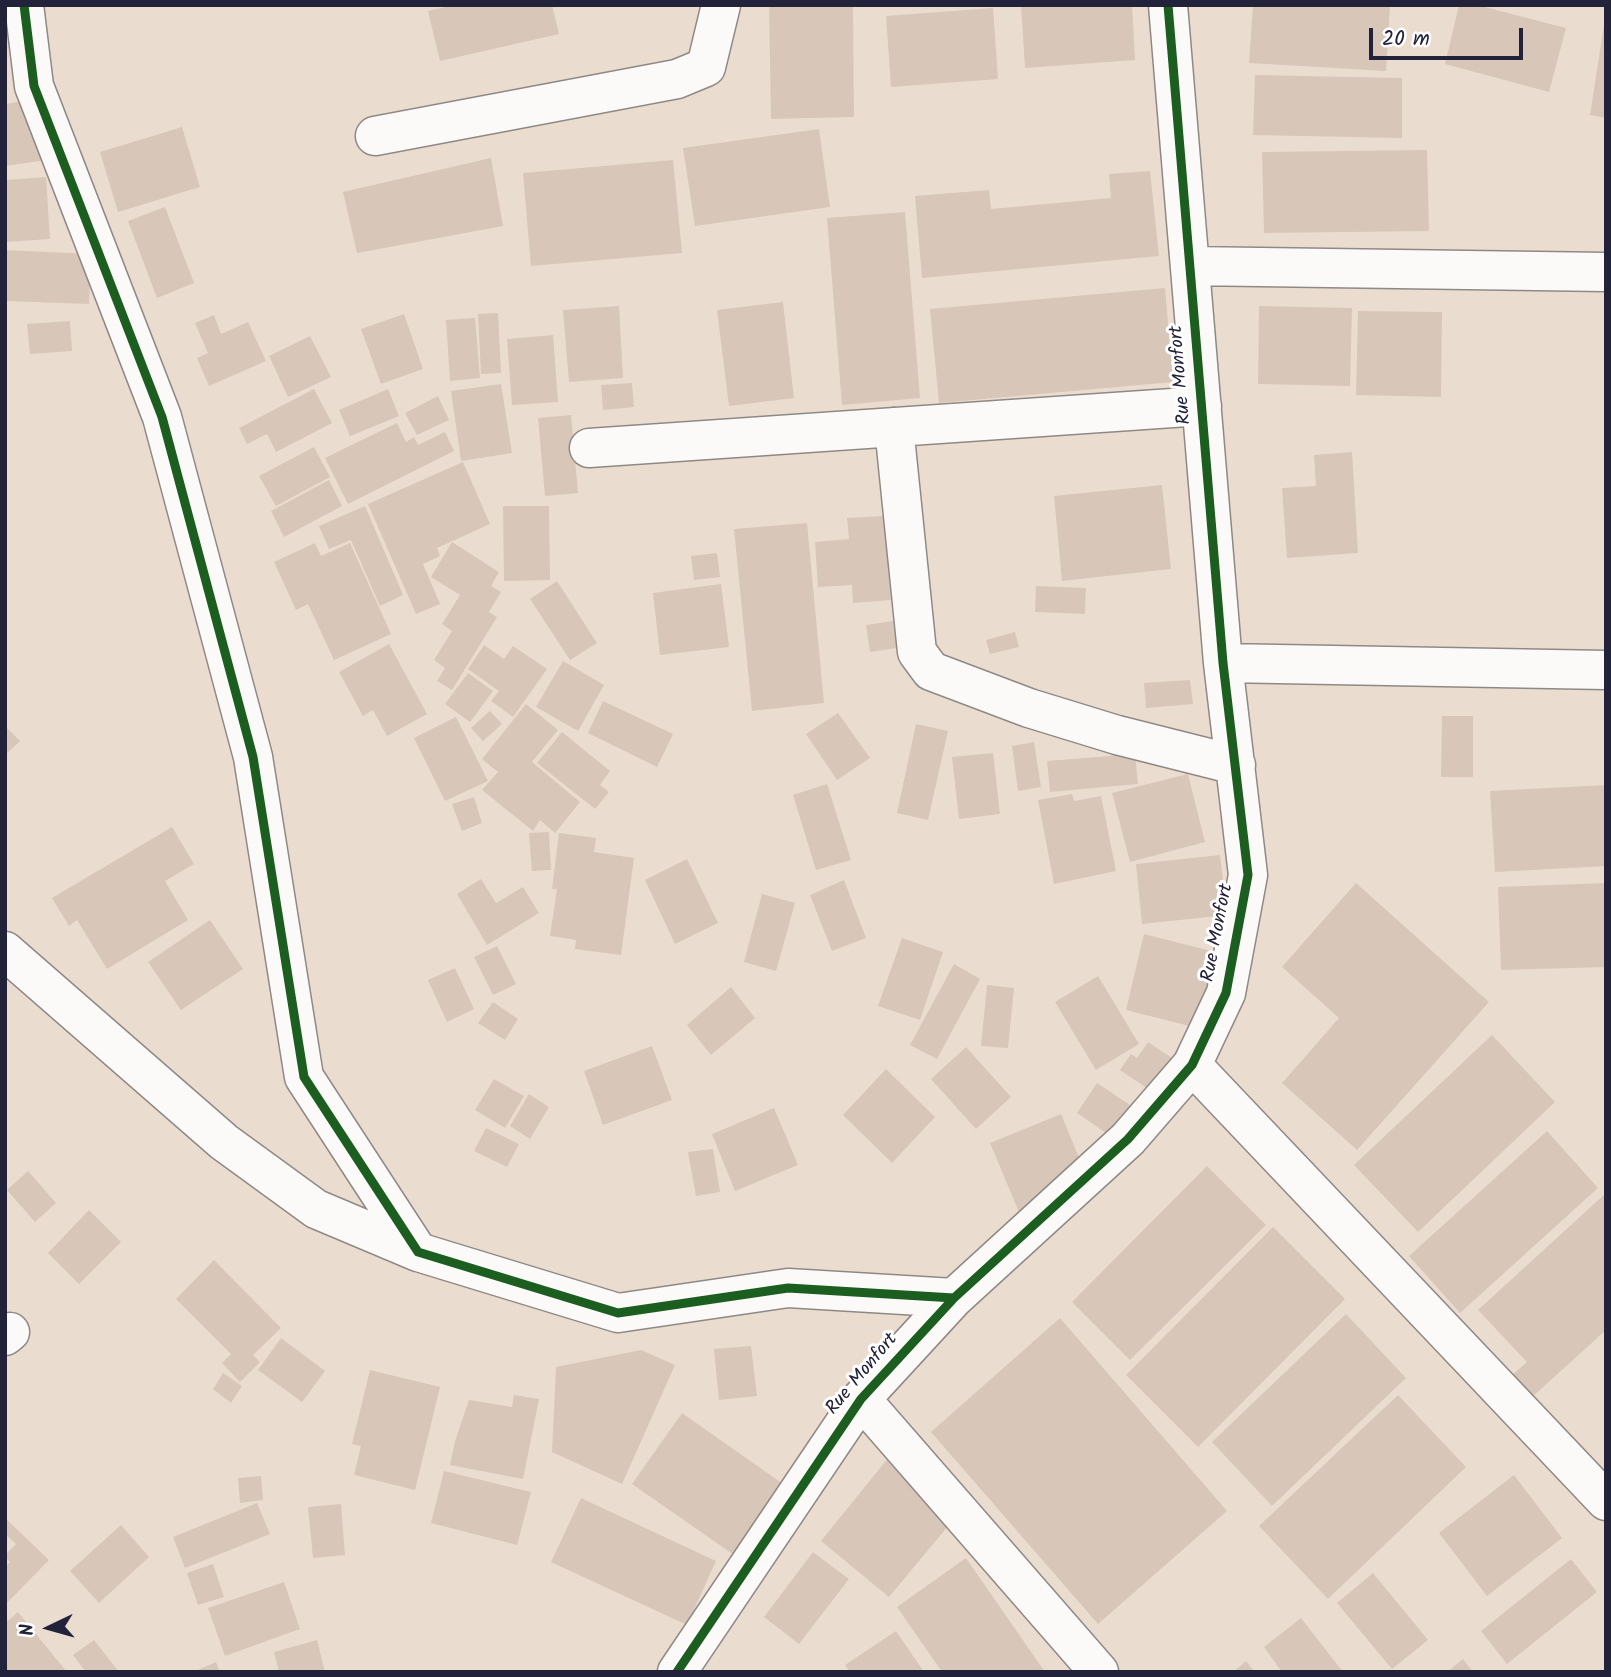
<!DOCTYPE html>
<style>
body{margin:0}
#map{position:relative;width:1611px;height:1677px;overflow:hidden;background:#eaddcf;font-family:Kalam,sans-serif}
canvas{display:block}
.frame{position:absolute;inset:0;border:7px solid #22223b;pointer-events:none}
.north{position:absolute;left:14px;top:1593px;width:70px;height:70px;-webkit-text-stroke:5px #fff;paint-order:stroke;rotate:265deg;font-size:19px;font-weight:700;line-height:28px;text-align:center;color:#22223b}
.north::after{content:'';display:block;margin:auto;width:24px;height:32px;background:#22223b;clip-path:polygon(50% 0,100% 100%,50% 72%,0 100%)}
.scale{position:absolute;left:1369px;top:28px;width:154px;height:32px;box-sizing:border-box;border:4px solid #22223b;border-top:0;padding-left:9px;font-size:21px;line-height:24px;white-space:nowrap;color:#22223b;-webkit-text-stroke:5px #fff;paint-order:stroke}
</style>
<div id="map">
<canvas width="1611" height="1677"></canvas>
<div class="frame"></div>
<div class="north">N</div>
<div class="scale">20 m</div>
</div>
<script>
const ctx = document.querySelector('canvas').getContext('2d');
ctx.lineJoin = 'round';
function paint(path, color) { ctx.fillStyle = color; ctx.fill(path, 'evenodd'); }
const poly = rows => new Path2D(rows.map(r => 'M' + r).join(''));
function strokePath(path, color, width, dash) { ctx.strokeStyle = color; ctx.lineWidth = width; ctx.lineCap = dash ? 'butt' : 'round'; ctx.setLineDash(dash || []); ctx.stroke(path); }
function write(font, color, halo, rows, align = 'center') {
  ctx.font = font + ' Kalam,sans-serif'; ctx.lineWidth = 6; ctx.setLineDash([]); ctx.textBaseline = 'middle'; ctx.strokeStyle = halo; ctx.fillStyle = color; for (const [text, x, y, turn = 0] of rows) {
    ctx.save(); ctx.translate(x, y); ctx.rotate((+turn || 0) * Math.PI / 180); ctx.textAlign = isNaN(turn) ? turn : align; if (halo) ctx.strokeText(text, 0, 0); ctx.fillText(text, 0, 0); ctx.restore();
  }
}
paint(poly([
 [454,5,552,5,559,34,440,61,428,11],
 [769,5,853,5,854,117,771,119],
 [1021,5,1132,5,1135,60,1025,68],
 [1253,5,1390,5,1386,71,1249,63],
 [1459,5,1477,5,1566,28,1549,92,1445,64],
 [993,8,998,79,891,87,886,16],
 [1604,25,1606,25,1606,118,1590,115],
 [1255,75,1402,78,1402,138,1253,135],
 [37,99,47,160,5,166,5,104],
 [182,127,200,187,118,212,100,152],
 [819,129,830,207,695,226,683,148],
 [1427,150,1429,231,1264,233,1262,152],
 [491,158,503,226,357,253,343,192],
 [673,160,682,253,531,266,523,173],
 [1150,171,1159,256,922,278,915,196,989,190,991,209,1111,198,1109,174],
 [46,177,50,239,5,242,5,180],
 [165,207,194,283,157,298,128,221],
 [905,212,920,398,842,405,827,218],
 [5,250,91,254,89,304,5,301],
 [1165,288,1173,382,939,403,930,309],
 [783,302,794,398,729,406,717,310],
 [619,306,623,378,569,382,563,310],
 [1259,306,1352,308,1350,386,1258,384],
 [1358,311,1442,312,1441,397,1356,395],
 [498,313,501,373,481,374,478,314],
 [404,314,423,369,381,384,361,329],
 [214,315,221,334,248,322,266,361,209,386,197,358,208,353,195,323],
 [475,318,480,378,450,381,446,320],
 [70,321,72,351,30,354,27,324],
 [553,335,558,402,512,405,507,339],
 [310,336,331,377,288,397,269,356],
 [632,383,634,407,603,410,601,385],
 [501,384,512,453,461,461,451,391],
 [314,389,332,423,276,452,267,434,247,444,239,428],
 [388,389,399,416,350,436,339,410],
 [438,396,449,420,417,435,405,413],
 [571,415,578,493,545,496,538,418],
 [397,423,406,442,414,437,418,445,445,432,454,451,348,504,325,458],
 [314,447,330,477,276,506,259,476],
 [1352,452,1358,553,1287,558,1282,488,1316,486,1314,455],
 [463,462,490,524,437,548,440,556,423,564,440,604,416,614,368,504],
 [329,480,342,506,284,537,271,511],
 [1162,485,1171,569,1062,581,1054,496],
 [365,506,403,595,380,606,351,540,329,549,319,526],
 [503,506,549,506,550,580,504,581],
 [884,516,891,600,853,603,852,585,818,587,815,542,849,539,847,518],
 [807,523,824,703,752,711,734,529],
 [452,542,499,572,491,586,501,592,489,612,497,617,452,690,437,681,445,668,434,660,452,631,442,624,460,595,431,577],
 [315,543,321,556,350,543,391,634,334,660,308,604,296,610,274,562],
 [717,553,720,577,694,580,691,556],
 [557,581,597,643,570,660,530,599],
 [721,584,729,647,660,655,653,593],
 [1036,586,1086,588,1085,614,1035,612],
 [893,621,897,648,870,652,866,625],
 [1015,632,1019,647,990,654,986,640],
 [389,644,427,714,387,736,373,710,363,716,339,672],
 [484,645,504,659,513,646,547,669,513,717,491,701,499,691,468,669],
 [563,661,604,685,578,731,536,707],
 [468,673,493,691,470,722,445,704],
 [1190,680,1193,704,1146,708,1144,683],
 [603,701,673,734,657,767,588,733],
 [526,704,558,730,532,762,580,802,555,833,540,820,533,831,482,790,498,772,482,759],
 [490,711,502,724,483,741,471,728],
 [838,713,870,758,837,780,806,734],
 [1442,716,1473,716,1473,777,1441,777],
 [456,717,488,781,445,801,414,738],
 [916,724,948,731,928,820,897,813],
 [5,726,20,741,5,755],
 [562,732,610,771,600,785,609,792,595,809,537,763],
 [1034,742,1041,787,1018,791,1012,746],
 [993,753,1000,814,959,819,952,757],
 [1135,754,1138,784,1050,792,1047,761],
 [1188,774,1205,842,1130,862,1112,793],
 [827,784,851,860,816,870,793,795],
 [1606,785,1606,866,1495,872,1490,791],
 [1072,794,1074,801,1101,796,1116,871,1054,884,1038,800],
 [474,797,482,823,462,831,452,804],
 [172,827,194,864,165,881,188,920,107,969,77,920,69,926,52,898],
 [549,832,551,870,532,871,529,833],
 [559,833,596,838,594,852,634,858,621,955,575,949,576,940,550,936,557,889,552,889],
 [1220,855,1227,915,1142,924,1136,864],
 [687,859,718,923,675,944,645,880],
 [481,879,496,903,523,887,539,913,487,945,457,894],
 [844,880,866,938,832,951,810,895],
 [1356,883,1489,1002,1357,1150,1282,1083,1339,1018,1282,967],
 [1606,883,1606,967,1501,970,1498,887],
 [762,894,795,903,776,971,744,962],
 [210,920,243,969,181,1010,148,962],
 [1144,934,1215,952,1197,1028,1126,1010],
 [902,938,943,952,920,1020,878,1006],
 [497,946,516,984,493,995,474,957],
 [954,964,980,979,937,1059,910,1045],
 [455,968,474,1009,447,1022,428,980],
 [1098,976,1139,1044,1096,1070,1055,1002],
 [987,985,1014,988,1008,1048,981,1046],
 [731,987,755,1018,711,1055,687,1025],
 [493,1002,518,1019,505,1040,478,1023],
 [1492,1035,1555,1102,1418,1232,1354,1165],
 [1148,1042,1182,1065,1160,1097,1120,1070,1131,1054,1137,1058],
 [652,1046,672,1100,603,1125,584,1071],
 [966,1047,1011,1097,976,1129,931,1079],
 [886,1069,935,1117,892,1163,843,1115],
 [494,1079,524,1096,505,1128,475,1110],
 [1097,1083,1133,1107,1112,1137,1077,1113],
 [529,1094,549,1107,530,1139,510,1126],
 [774,1108,798,1165,735,1191,712,1134],
 [1061,1114,1094,1194,1024,1224,990,1143],
 [486,1128,519,1144,507,1167,474,1151],
 [1547,1131,1598,1188,1460,1313,1409,1256],
 [713,1149,720,1192,696,1196,688,1152],
 [1207,1166,1266,1225,1130,1360,1072,1302],
 [28,1171,56,1203,35,1222,7,1190],
 [1606,1193,1606,1330,1531,1398,1511,1376,1527,1362,1478,1310],
 [89,1210,121,1242,79,1284,48,1253],
 [1273,1227,1345,1299,1198,1447,1126,1375],
 [214,1260,281,1328,253,1355,260,1362,240,1382,222,1363,231,1354,176,1299],
 [1346,1314,1406,1378,1272,1506,1212,1442],
 [1060,1318,1227,1511,1098,1624,931,1432],
 [281,1338,325,1371,302,1402,258,1370],
 [751,1346,757,1396,719,1400,714,1349],
 [641,1350,675,1365,622,1484,552,1452,556,1367],
 [370,1370,440,1387,415,1490,354,1475,361,1446,352,1444],
 [223,1373,242,1386,231,1403,213,1389],
 [514,1395,539,1399,523,1479,450,1465,455,1441,469,1400,512,1407],
 [1398,1395,1466,1467,1328,1599,1259,1526],
 [682,1413,783,1484,734,1555,632,1484],
 [893,1452,949,1525,889,1597,821,1541],
 [444,1471,531,1492,517,1545,431,1523],
 [1514,1475,1562,1538,1487,1596,1439,1533],
 [261,1476,263,1500,240,1503,238,1478],
 [581,1498,716,1561,687,1625,551,1562],
 [257,1503,270,1534,185,1568,173,1537],
 [341,1504,345,1555,313,1558,308,1507],
 [5,1518,49,1560,5,1605,5,1567,10,1562,5,1557,5,1555,16,1544,5,1534],
 [121,1525,149,1557,99,1603,70,1571],
 [813,1552,849,1579,799,1644,764,1617],
 [966,1558,1045,1672,942,1672,897,1607],
 [1571,1559,1597,1592,1507,1664,1481,1631],
 [213,1564,224,1597,198,1605,187,1573],
 [1373,1573,1428,1640,1392,1669,1337,1603],
 [284,1582,300,1629,225,1656,208,1608],
 [18,1612,67,1672,5,1672,5,1623],
 [1301,1618,1343,1672,1282,1672,1264,1647],
 [896,1631,924,1672,850,1672,845,1665],
 [94,1640,119,1672,86,1672,73,1655],
 [317,1640,325,1672,279,1672,274,1652],
 [1463,1659,1473,1672,1447,1672],
 [1246,1661,1255,1672,1233,1672],
 [216,1662,220,1672,193,1672]
]), '#d8c6b9');
const minor = poly([
 [24,5,34,86,162,417,253,757,304,1077,418,1252,618,1313,788,1288,954,1298],
 [375,136,677,79,706,67,721,5],
 [1190,266,1606,272],
 [894,427,917,652,931,671,1029,708,1117,735,1236,765],
 [589,448,1202,406],
 [1223,663,1606,670],
 [5,951,224,1142,316,1209,418,1252],
 [1192,1065,1606,1501],
 [5,1336,10,1332],
 [861,1399,1099,1672],
 [677,1672,861,1399,954,1298,1128,1139,1192,1065,1226,993,1248,875,1223,663,1168,5]
]);
strokePath(minor, '#8f8986', 41);
strokePath(minor, '#fcfaf8', 38);
strokePath(poly([
 [24,5,34,86,162,417,253,757,304,1077,418,1252,618,1313,788,1288,954,1298],
 [677,1672,861,1399,954,1298,1128,1139,1192,1065,1226,993,1248,875,1223,663,1168,5]
]), '#1b5e20', 9);
write('19px', '#22223b', '#fff', [
 ["Rue Monfort",1182,375,-95],
 ["Rue Monfort",1219,933,-79],
 ["Rue Monfort",863,1375,-50]
]);
</script>
